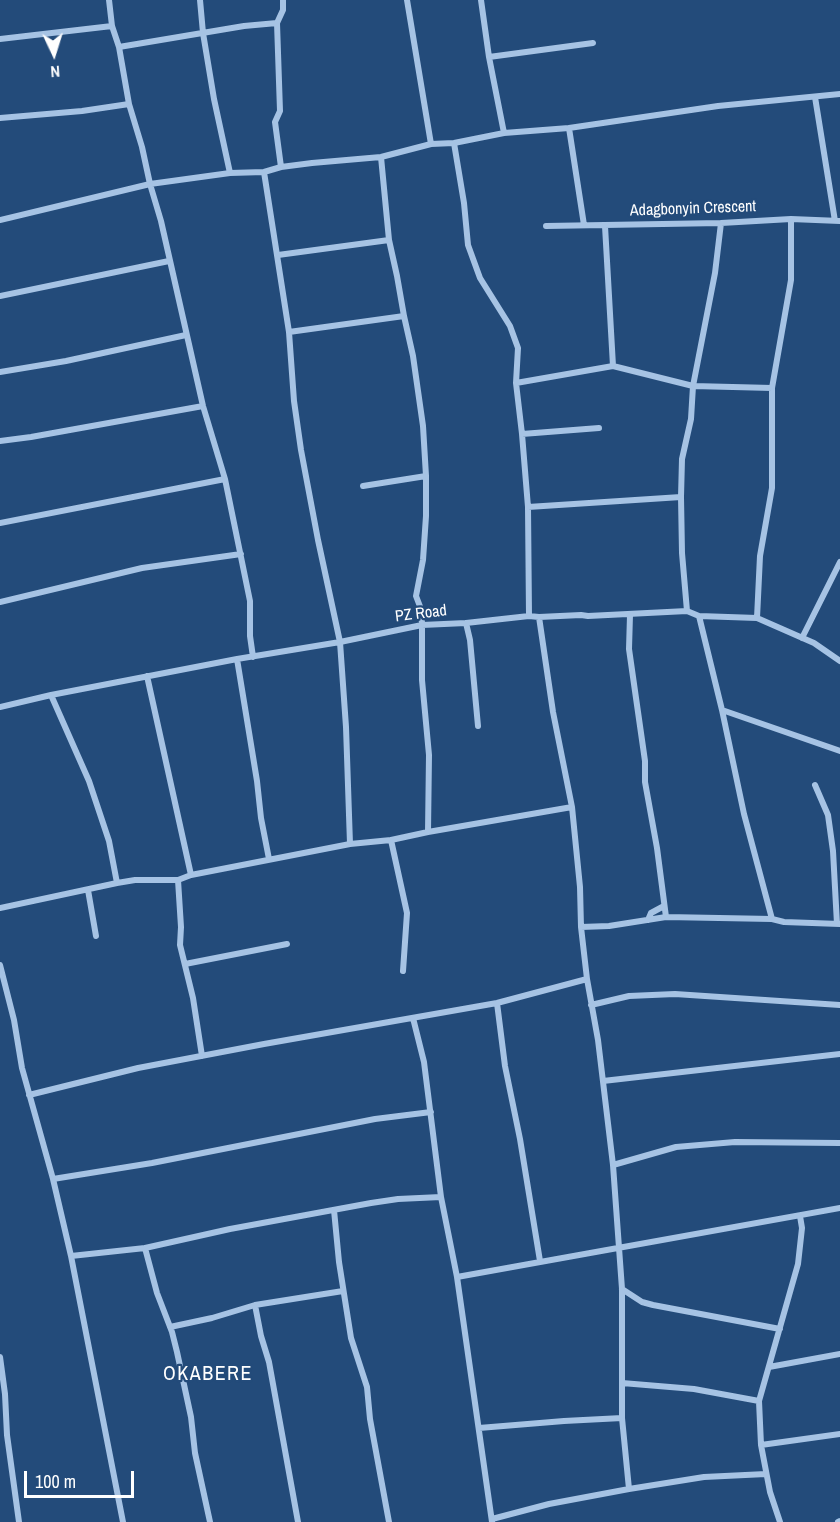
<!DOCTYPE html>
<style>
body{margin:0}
#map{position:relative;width:840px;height:1522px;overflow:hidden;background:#234b7a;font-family:"Archivo Narrow",sans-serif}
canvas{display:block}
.north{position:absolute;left:24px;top:24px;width:60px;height:60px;-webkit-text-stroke:4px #234b7a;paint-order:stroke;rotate:176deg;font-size:16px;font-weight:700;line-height:24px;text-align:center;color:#fff}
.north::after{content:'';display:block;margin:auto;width:21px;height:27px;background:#fff;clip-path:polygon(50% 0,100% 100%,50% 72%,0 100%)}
.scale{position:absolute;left:24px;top:1471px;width:110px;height:27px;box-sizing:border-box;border:3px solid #fff;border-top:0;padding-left:8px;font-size:18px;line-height:21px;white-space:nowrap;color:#fff;-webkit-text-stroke:4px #234b7a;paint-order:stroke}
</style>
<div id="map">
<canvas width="840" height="1522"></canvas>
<div class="north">N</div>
<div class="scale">100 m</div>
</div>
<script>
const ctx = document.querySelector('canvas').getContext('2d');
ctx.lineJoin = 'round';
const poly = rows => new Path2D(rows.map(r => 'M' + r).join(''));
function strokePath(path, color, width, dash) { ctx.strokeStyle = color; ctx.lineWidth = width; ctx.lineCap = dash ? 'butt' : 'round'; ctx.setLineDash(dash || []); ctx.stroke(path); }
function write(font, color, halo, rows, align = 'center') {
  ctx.font = font + ' "Archivo Narrow",sans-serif'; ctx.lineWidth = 4.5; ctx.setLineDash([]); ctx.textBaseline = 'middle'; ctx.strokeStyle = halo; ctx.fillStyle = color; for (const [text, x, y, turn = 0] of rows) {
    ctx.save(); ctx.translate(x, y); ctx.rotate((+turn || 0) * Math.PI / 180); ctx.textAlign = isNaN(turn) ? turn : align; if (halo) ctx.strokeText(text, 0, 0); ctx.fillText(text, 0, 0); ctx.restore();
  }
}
strokePath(poly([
 [109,0,112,26,119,47,129,104,142,147,150,184,161,221,203,406,225,479,250,601,250,636,253,657],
 [200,0,203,33,214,99,230,173],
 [407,0,431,144],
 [481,0,489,57,504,133],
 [0,39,112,26],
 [119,47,244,26,277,23],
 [489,57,593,43],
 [815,97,835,221],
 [0,118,82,111,129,104],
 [569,128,584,225],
 [454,143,464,203,468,245,480,278,510,326,518,348,516,383,522,434,528,507,529,616],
 [381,157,389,240,397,276,404,316,413,356,423,426,426,476,426,516,423,560,416,596,421,609,422,625,422,680,429,755,428,832],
 [281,167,275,122,280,111,277,23,283,10,283,0],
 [264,172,289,332,294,401,301,450,318,540,340,642,346,727,350,844],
 [0,220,150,184,230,173,264,172,281,167,312,163,381,157,431,144,454,143,504,133,569,128,718,106,840,94],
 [546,226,721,223,791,219,840,221],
 [605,226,613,366],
 [278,255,389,240],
 [0,296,169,261],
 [289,332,404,316],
 [0,372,66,361,186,335],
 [516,383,613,366,693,386,772,388],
 [522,434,599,428],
 [0,441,31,437,203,406],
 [363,486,426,476],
 [528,507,681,497],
 [0,523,225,479],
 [0,602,142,568,241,554],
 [687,611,682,553,681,497,682,459,691,419,693,386,715,273,721,223],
 [630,615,629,649,645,761,645,782,657,848,666,917],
 [699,616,722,710,744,814,772,919],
 [539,617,553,712,572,807,580,887,581,927,587,979,598,1040,613,1165,622,1289,622,1418,629,1489],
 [757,618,760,556,772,488,772,388,791,280,791,219],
 [466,623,470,640,478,726],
 [802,638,840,562],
 [237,659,257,781,261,818,269,859],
 [147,676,191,875],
 [51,695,89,781,109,841,117,883],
 [0,707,51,695,237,659,340,642,422,625,466,623,529,616,539,617,581,615,588,616,687,611,699,616,757,618,814,643,840,661],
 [722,710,840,751],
 [815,785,828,815,833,851,837,924],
 [391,840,407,913,403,971],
 [178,880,181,927,180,945,193,998,202,1056],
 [88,890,96,936],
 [0,908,117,883,135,880,178,880,191,875,350,844,391,840,428,832,572,807],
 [648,920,651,913,664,906],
 [581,927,609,926,666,917,772,919,784,922,840,924],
 [185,964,287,944],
 [0,965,14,1020,22,1068,53,1179,71,1256,123,1522],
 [497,1003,505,1066,520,1139,540,1261],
 [591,1005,629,996,675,994,840,1005],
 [413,1018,424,1062,441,1197,457,1277,492,1522],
 [603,1081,840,1054],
 [29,1095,138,1068,264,1044,497,1003,587,979],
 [613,1165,676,1147,735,1142,840,1143],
 [53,1179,152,1163,375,1119,431,1112],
 [334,1210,339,1262,351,1338,367,1387,370,1419,389,1522],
 [145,1248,157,1293,172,1332,177,1352,191,1417,195,1453,210,1522],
 [71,1256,145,1248,230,1229,371,1203,398,1199,441,1197],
 [457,1277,840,1208],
 [622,1289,642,1302,653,1305,780,1329],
 [255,1305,261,1336,269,1362,298,1522],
 [170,1327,212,1318,255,1305,343,1291],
 [0,1357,5,1394,7,1435,19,1522],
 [769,1367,840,1354],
 [622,1383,694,1389,759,1401],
 [479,1428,564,1421,622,1418],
 [761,1445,840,1434],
 [492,1519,549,1504,629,1489,704,1477,766,1474],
 [780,1522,770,1492,761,1445,759,1401,798,1264,802,1228,800,1216],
 [838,1522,840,1521]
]), '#a6c3e4', 6);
write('16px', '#fff', '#234b7a', [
 ["Adagbonyin Crescent",693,209,-2],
 ["PZ Road",421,614,-7]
]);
ctx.letterSpacing = '1.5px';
write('20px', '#fff', '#234b7a', [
 ["OKABERE",208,1375]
]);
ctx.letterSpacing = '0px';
</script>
